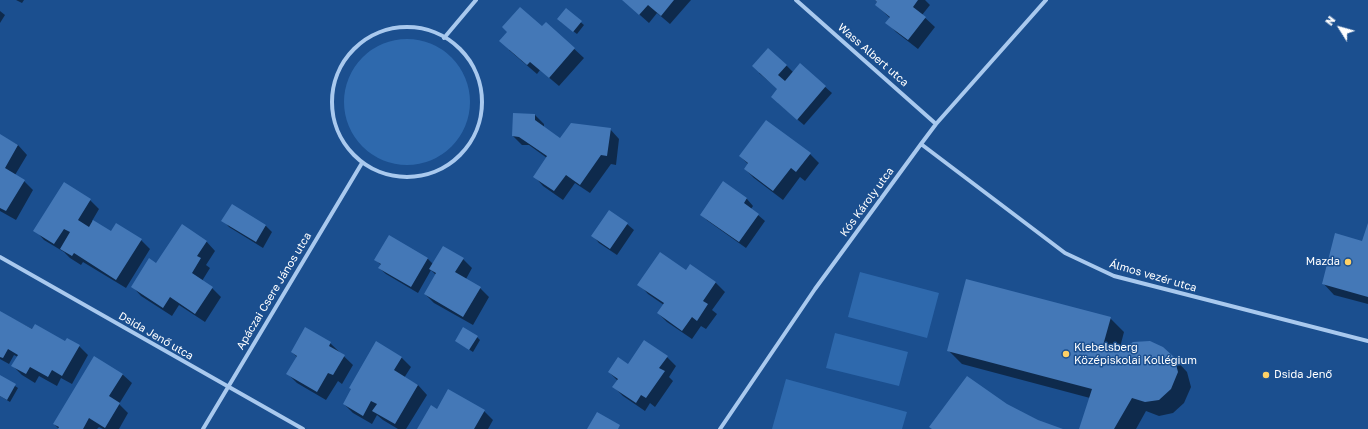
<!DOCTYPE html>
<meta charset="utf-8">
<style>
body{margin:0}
#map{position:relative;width:1368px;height:429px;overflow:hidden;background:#1b4f8f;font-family:"Golos Text",sans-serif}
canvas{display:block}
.north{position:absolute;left:1320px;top:8px;width:40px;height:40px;-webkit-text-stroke:3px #1b4f8f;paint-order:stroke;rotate:307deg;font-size:11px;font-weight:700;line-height:16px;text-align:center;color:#fff}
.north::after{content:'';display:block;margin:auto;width:14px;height:18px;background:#fff;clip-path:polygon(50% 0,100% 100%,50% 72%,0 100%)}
</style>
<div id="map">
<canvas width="1368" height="429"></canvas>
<div class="north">N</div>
</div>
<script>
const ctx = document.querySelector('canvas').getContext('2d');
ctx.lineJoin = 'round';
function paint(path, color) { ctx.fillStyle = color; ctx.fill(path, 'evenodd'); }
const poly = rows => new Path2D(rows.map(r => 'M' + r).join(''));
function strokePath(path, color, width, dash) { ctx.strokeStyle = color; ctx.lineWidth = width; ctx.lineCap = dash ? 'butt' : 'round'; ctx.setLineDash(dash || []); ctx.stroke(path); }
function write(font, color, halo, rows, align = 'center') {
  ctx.font = font + ' "Golos Text",sans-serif'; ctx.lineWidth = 3; ctx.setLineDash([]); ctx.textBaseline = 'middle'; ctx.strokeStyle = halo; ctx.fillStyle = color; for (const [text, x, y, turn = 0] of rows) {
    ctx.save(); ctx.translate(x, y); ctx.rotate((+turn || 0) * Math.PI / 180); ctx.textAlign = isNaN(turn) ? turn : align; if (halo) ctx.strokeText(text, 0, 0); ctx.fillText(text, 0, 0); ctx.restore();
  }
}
paint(poly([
 '344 102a63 63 0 1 1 126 0a63 63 0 1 1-126 0Z',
 [860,272,939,293,927,338,848,317],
 [835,333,908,352,899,386,826,368],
 [786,379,907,412,902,429,772,429]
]), '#2e69ad');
paint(poly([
 [16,0,24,0,22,3],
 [623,0,691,0,670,24,657,13,649,23],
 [875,0,925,0,930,5,922,15,935,27,918,49,896,32,887,22,890,18,876,5,878,3],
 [566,10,584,25,577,34,561,22],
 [0,11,5,15,0,23],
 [546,23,584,58,559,86,540,70,537,74,509,50,542,28],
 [786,65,793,72,800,65,832,93,804,125,778,103,778,89,759,73],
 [535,115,544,124,544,128,560,139,610,129,619,139,616,165,611,164,590,193,575,183,563,200,543,186,534,176,547,158,529,145,522,145,513,136],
 [0,135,18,145,27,155,15,175,24,181,33,190,16,220,0,211],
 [810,154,819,163,805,181,800,177,783,200,754,178,745,169,748,164,740,156],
 [723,183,747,199,753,206,751,209,765,221,746,248,708,221,701,215],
 [90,200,99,209,92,221,111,233,141,240,150,249,126,288,83,262,81,265,70,258,64,252,44,240,35,230],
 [232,206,266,226,272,232,263,248,229,227,223,220],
 [627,224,634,230,617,255,599,243,593,236],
 [1368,226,1368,304,1334,295,1323,283,1363,242],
 [389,236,428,259,433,264,463,259,472,268,466,279,480,288,489,297,473,325,434,303,425,294,436,275,431,270,418,293,386,274,379,268,381,265,376,260],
 [206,241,215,251,206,265,210,268,202,281,212,288,221,297,205,322,179,305,172,316,141,296,132,286,157,264],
 [686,272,715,282,725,292,712,310,717,314,706,329,701,326,692,339,667,322,658,313,664,305,648,294,639,284],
 [0,312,32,329,66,342,79,346,88,355,72,384,61,378,57,386,39,376,35,383,22,375,13,366,18,357,14,355,9,364,0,359],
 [1110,318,1124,332,1118,355,1173,357,1187,372,1191,387,1184,403,1173,413,1159,416,1146,411,1136,429,1080,429,1090,398,962,364,948,350],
 [477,337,480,340,473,352,456,341],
 [330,343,353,365,342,384,338,381,326,400,297,383,288,374,297,357,292,352],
 [401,357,411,367,404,378,418,385,427,395,406,429,398,429,383,420,377,415,372,424,353,413,344,404],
 [667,357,676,366,669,377,673,381,655,407,650,403,645,411,623,396,614,387,618,381,609,372],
 [122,374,132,383,119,404,128,413,119,429,103,429,99,427,97,429,59,429,54,424],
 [0,376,18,388,10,402,0,396],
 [438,410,484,411,493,420,488,429,419,429]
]), '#0007');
paint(poly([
 [622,0,674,0,661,16,648,5,639,15],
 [875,0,918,0,913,7,926,17,908,40,885,23,890,17,875,5,877,2],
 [520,7,542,26,546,22,575,48,549,78,530,62,527,65,499,41,507,32,502,27],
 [566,8,582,21,573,32,557,19],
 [768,48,787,65,778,75,785,81,800,63,826,86,797,120,771,97,777,89,752,66],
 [513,113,535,114,535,120,560,138,571,123,611,128,607,156,601,155,580,185,566,175,554,191,533,177,547,156,519,137,512,136],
 [766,120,811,153,796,172,791,168,773,191,744,169,748,163,739,156],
 [0,134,18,145,5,168,25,180,6,211,0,208],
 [723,181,747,198,744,203,759,214,739,242,700,215],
 [64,182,91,199,78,220,89,227,93,220,111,231,116,223,142,239,116,280,74,253,72,256,60,249,70,232,64,229,54,244,33,231],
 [232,204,266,225,256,242,221,221],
 [609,210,628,223,610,249,591,236],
 [1368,223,1368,297,1322,284,1335,233,1362,241],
 [182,224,207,241,197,256,201,258,192,273,213,287,195,314,170,297,163,308,131,287,149,258,156,263],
 [389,235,428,258,411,287,378,268,381,264,374,260],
 [443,246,464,258,455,272,481,287,463,317,424,294,436,273,429,269],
 [660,252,686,270,690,264,716,282,703,301,708,304,697,321,692,317,682,331,657,313,664,303,637,285],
 [966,279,1111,317,1102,349,1119,352,1133,342,1150,341,1163,347,1174,357,1178,372,1171,389,1159,400,1145,402,1132,398,1114,429,1079,429,1092,389,947,351],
 [0,311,32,329,35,324,65,341,67,338,80,345,62,376,52,370,48,377,30,367,26,374,11,366,18,355,8,349,3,358,0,357],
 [305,327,331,342,329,346,345,355,333,375,328,373,317,392,286,374,297,356,291,352],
 [463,327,478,336,469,350,455,341],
 [644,340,668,356,659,368,665,371,646,398,641,395,636,403,612,387,618,379,608,372,618,357,628,364],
 [376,341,402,357,394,370,418,385,395,424,372,411,377,404,371,401,363,416,343,404,351,389,349,388],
 [94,356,123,374,109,396,120,403,105,428,89,418,83,429,58,429,59,427,53,424],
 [0,375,16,384,7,400,0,396],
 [967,376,1007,404,1038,420,1063,429,932,429,929,427],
 [448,389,485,410,474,429,417,429,431,405,437,409],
 [597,412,620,425,618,429,587,429]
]), '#4478b7');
strokePath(poly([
 [796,0,936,124],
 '332 102a75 75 0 1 1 150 0a75 75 0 1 1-150 0Z',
 [444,38,476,0],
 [921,144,1065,253,1114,276,1368,341],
 [0,257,303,429],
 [203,429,362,163],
 [720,429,815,289,921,144,936,124,1046,0]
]), '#a9c9ee', 4);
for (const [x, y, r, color] of [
 [1348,262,4,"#ffd166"],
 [1066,354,4,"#ffd166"],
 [1266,375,4,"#ffd166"]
]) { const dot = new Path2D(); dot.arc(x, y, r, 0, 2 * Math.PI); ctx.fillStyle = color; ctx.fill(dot); strokePath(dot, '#1b4f8f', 1.5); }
write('11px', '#fff', '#1b4f8f', [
 ["Wass Albert utca",873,55,41],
 ["Kós Károly utca",867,202,-54],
 ["Álmos vezér utca",1153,276,16],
 ["Apáczai Csere János utca",274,291,-59],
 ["Dsida Jenő utca",156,336,30]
]);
write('11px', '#fff', '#1b4f8f', [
 ["Mazda",1340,262,"right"],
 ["Klebelsberg",1074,348],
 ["Középiskolai Kollégium",1074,361],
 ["Dsida Jenő",1274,375]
], 'left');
</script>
